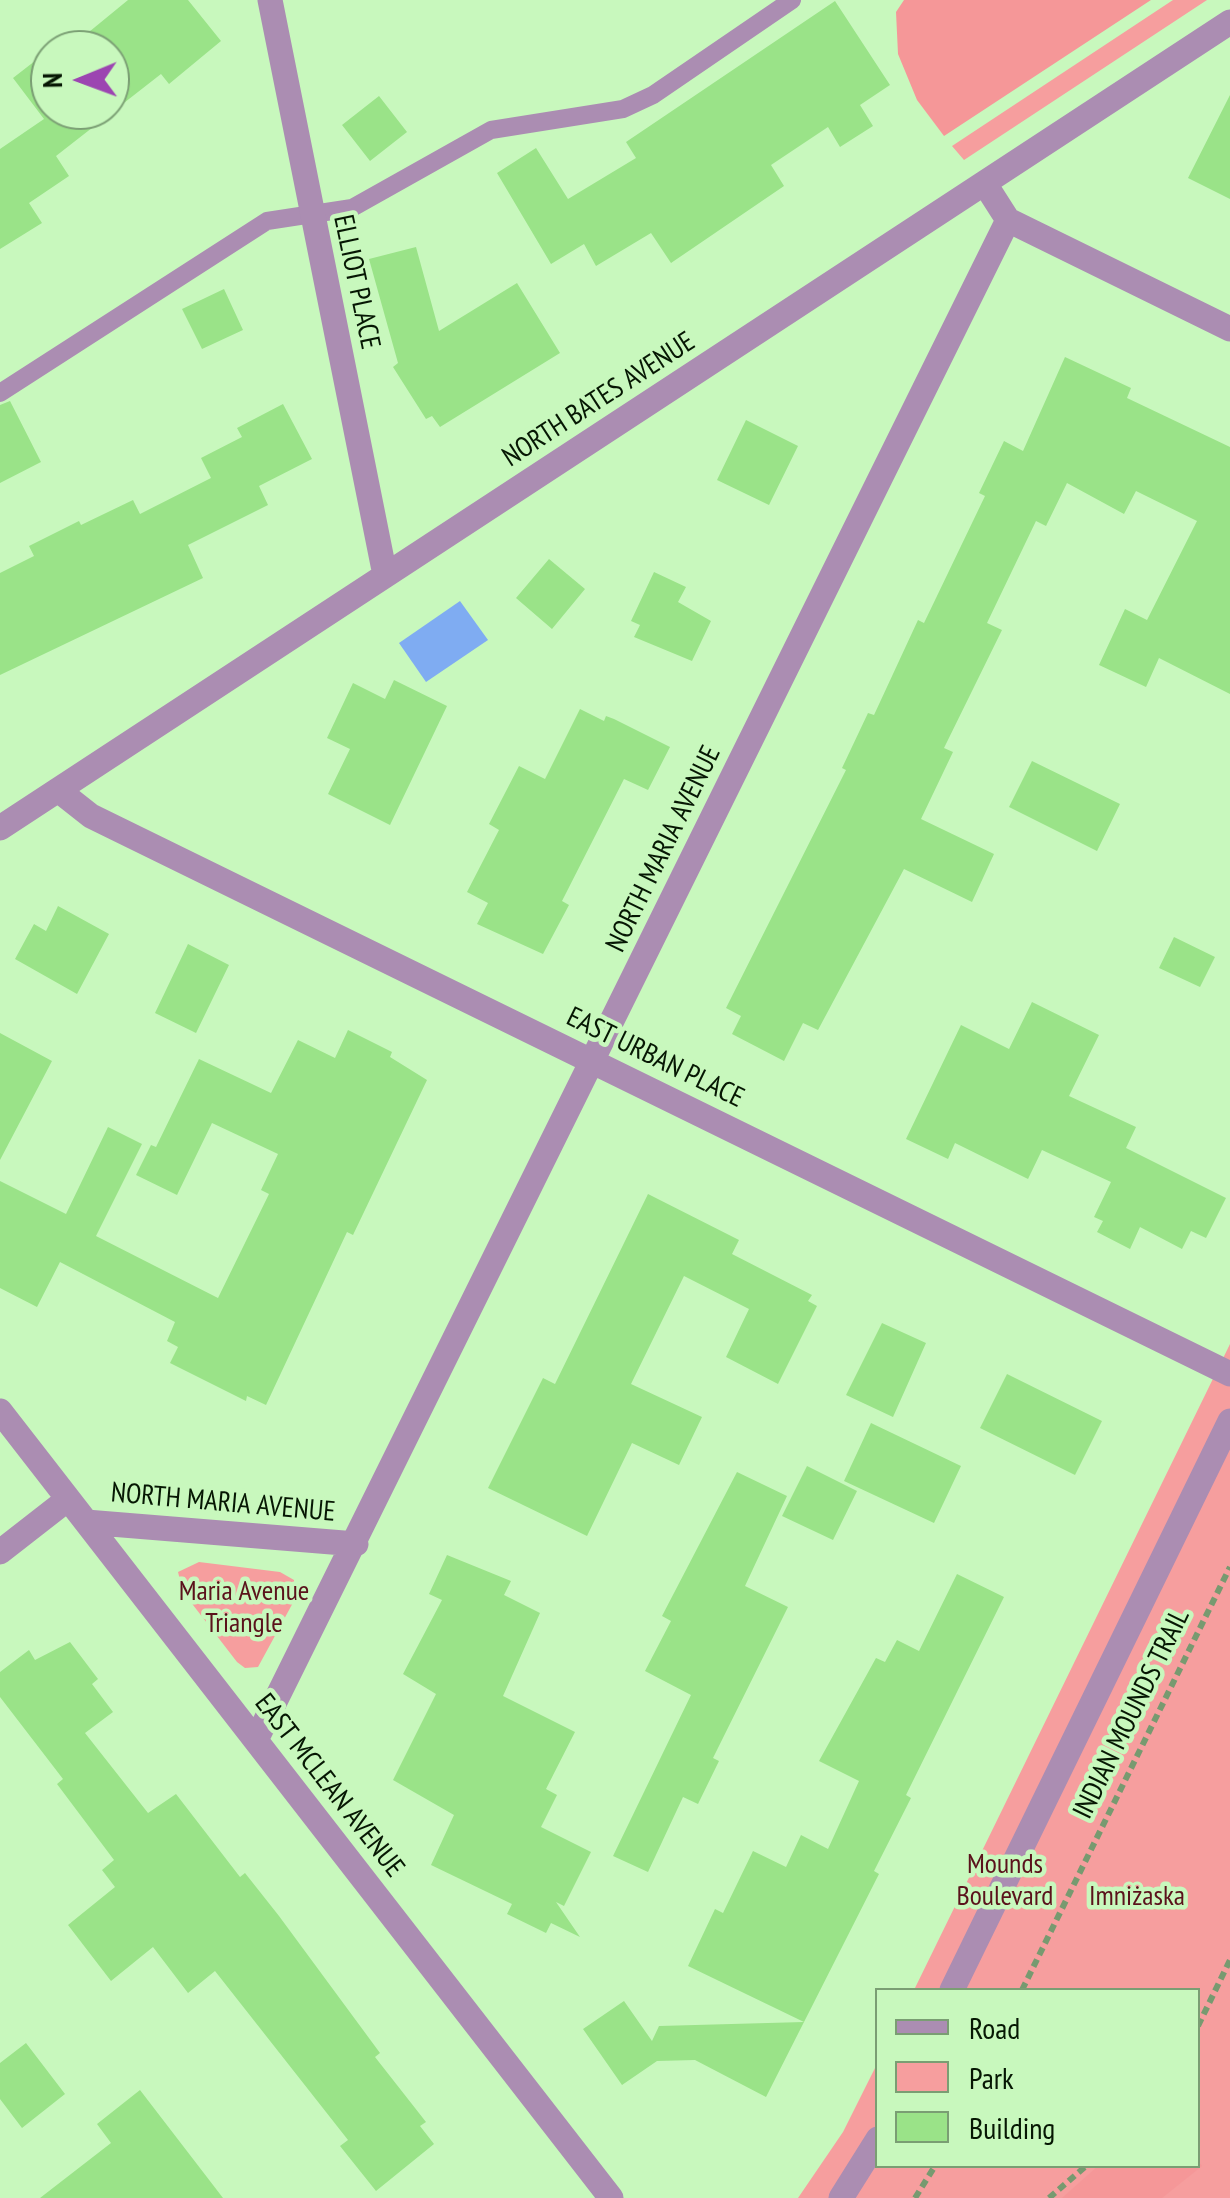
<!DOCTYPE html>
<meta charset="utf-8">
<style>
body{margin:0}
#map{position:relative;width:1230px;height:2198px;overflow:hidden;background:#c8f8bd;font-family:"PT Sans Narrow",sans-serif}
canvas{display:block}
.legend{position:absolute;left:875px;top:1988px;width:325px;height:180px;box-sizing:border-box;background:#c8f8bd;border:2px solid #7a9e73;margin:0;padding:12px 18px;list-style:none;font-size:30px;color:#061703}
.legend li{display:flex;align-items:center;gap:20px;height:50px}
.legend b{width:50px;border:2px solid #7a9e73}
.north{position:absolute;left:30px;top:30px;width:100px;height:100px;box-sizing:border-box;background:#c8f8bd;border:2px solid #7a9e73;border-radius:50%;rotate:269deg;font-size:28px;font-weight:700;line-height:40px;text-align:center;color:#061703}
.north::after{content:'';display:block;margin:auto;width:35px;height:45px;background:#9c45b1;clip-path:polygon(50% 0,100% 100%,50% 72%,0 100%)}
</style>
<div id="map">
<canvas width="1230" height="2198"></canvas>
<ul class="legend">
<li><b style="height:12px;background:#ab8db2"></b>Road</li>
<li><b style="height:28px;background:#f69e9e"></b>Park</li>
<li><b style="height:28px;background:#9ae388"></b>Building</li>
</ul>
<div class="north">N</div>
</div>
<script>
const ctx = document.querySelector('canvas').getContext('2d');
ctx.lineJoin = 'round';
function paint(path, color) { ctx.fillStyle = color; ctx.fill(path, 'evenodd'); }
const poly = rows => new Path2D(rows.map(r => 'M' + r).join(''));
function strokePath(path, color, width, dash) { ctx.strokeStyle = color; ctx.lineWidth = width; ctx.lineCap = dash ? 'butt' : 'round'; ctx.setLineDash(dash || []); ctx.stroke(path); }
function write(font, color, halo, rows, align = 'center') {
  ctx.font = font + ' "PT Sans Narrow",sans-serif'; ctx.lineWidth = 9; ctx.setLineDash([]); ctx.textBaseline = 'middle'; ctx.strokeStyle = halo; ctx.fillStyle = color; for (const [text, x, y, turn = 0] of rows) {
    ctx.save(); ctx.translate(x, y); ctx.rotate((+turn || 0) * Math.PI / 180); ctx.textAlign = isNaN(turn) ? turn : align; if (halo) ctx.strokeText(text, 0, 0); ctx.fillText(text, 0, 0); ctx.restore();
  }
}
paint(poly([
 [1173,0,1207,0,964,160,952,146],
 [1230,1344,1230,2198,798,2198,843,2132,877,2064,878,2166,1198,2166,1198,1990,914,1990],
 [199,1562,280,1572,294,1580,295,1599,258,1667,245,1668,237,1662,183,1592,178,1572]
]), '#f69e9e');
paint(poly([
 [904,0,1151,0,944,136,917,100,898,54,896,12],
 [1198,2161,1202,2166,1162,2198,1062,2198,1098,2166,1198,2166]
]), '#f59798');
paint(poly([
 [460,601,488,640,426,682,399,643]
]), '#7facf2');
paint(poly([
 [128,0,188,0,221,41,169,84,161,74,56,156,69,176,29,203,42,223,0,249,0,149,44,119,13,78,58,43,64,50,50,50,50,110,110,110,110,50,67,50],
 [835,1,890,85,860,105,873,126,840,147,828,127,771,165,784,186,671,263,651,233,596,266,584,244,551,264,497,173,536,148,568,199,636,158,626,142],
 [1230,95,1230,199,1188,178],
 [379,96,407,132,370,161,342,125],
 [416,247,439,331,517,283,560,353,440,427,432,416,426,419,393,367,398,363,369,259],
 [224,289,243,330,202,349,182,309],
 [1065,357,1131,388,1127,398,1230,447,1230,694,1159,658,1146,687,1099,665,1125,609,1147,620,1197,521,1136,491,1124,514,1067,483,1046,526,1036,521,987,623,1002,630,944,748,953,752,921,819,994,854,972,902,904,869,818,1030,803,1023,784,1061,732,1034,741,1016,726,1008,846,770,842,768,868,713,874,715,918,620,924,623,985,496,979,493,1004,441,1023,451],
 [10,401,41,462,0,483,0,405],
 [283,404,312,459,259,486,268,505,188,545,203,578,0,675,0,573,34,556,29,546,79,521,81,525,133,500,140,514,211,478,201,458,242,437,237,428],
 [746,420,798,446,769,505,717,480],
 [549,559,585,589,552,629,516,598],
 [654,572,686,587,678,602,711,621,692,661,634,637,640,625,631,621],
 [394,680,447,706,390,825,328,794,350,749,327,738,353,683,385,699],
 [580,709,604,721,606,716,614,719,670,747,648,790,624,779,562,901,569,905,543,954,477,924,488,903,467,892,499,830,489,824,519,766,545,779],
 [1032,761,1120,804,1097,851,1009,807],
 [58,906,109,934,77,994,15,959,34,924,46,931],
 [1174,937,1215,957,1200,987,1159,968],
 [188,944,229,965,196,1033,155,1013],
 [1032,1002,1099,1035,1069,1096,1136,1127,1126,1148,1226,1198,1206,1238,1191,1231,1182,1249,1140,1227,1130,1249,1097,1232,1103,1221,1094,1217,1111,1182,1042,1150,1028,1179,955,1143,948,1159,906,1139,961,1025,1009,1049],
 [348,1030,392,1052,390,1057,427,1080,353,1235,347,1232,266,1405,247,1396,246,1401,170,1363,178,1347,167,1341,175,1322,60,1262,37,1307,0,1288,0,1181,66,1214,108,1127,142,1144,96,1236,218,1298,269,1194,261,1190,278,1154,212,1123,177,1195,136,1175,151,1145,156,1147,199,1059,271,1093,298,1040,335,1058],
 [0,1033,52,1061,0,1160],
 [648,1194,739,1240,732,1254,812,1295,808,1301,817,1306,778,1384,726,1357,749,1309,684,1276,631,1384,702,1417,679,1465,632,1443,587,1536,488,1488,543,1378,555,1384],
 [882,1323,926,1343,893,1417,846,1395],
 [1007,1374,1102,1421,1075,1475,980,1428],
 [871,1423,961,1466,934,1523,844,1481],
 [807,1466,857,1491,833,1540,782,1516],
 [737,1472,787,1496,745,1586,788,1607,713,1758,719,1761,698,1804,683,1797,648,1872,613,1856,691,1695,645,1671,671,1621,662,1616],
 [447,1555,511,1581,504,1595,540,1613,503,1696,575,1732,546,1789,557,1795,541,1827,591,1852,564,1906,556,1902,580,1937,551,1923,546,1933,507,1914,512,1904,431,1865,454,1815,393,1780,436,1694,403,1674,442,1600,429,1594],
 [957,1574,1004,1597,906,1795,911,1798,874,1871,879,1874,766,2097,695,2060,657,2061,622,2085,583,2029,624,2001,652,2041,659,2026,804,2022,688,1966,715,1909,723,1913,753,1851,786,1867,801,1835,828,1849,859,1781,819,1761,876,1658,885,1662,897,1640,919,1651],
 [70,1642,98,1679,92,1684,113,1712,85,1733,148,1813,176,1794,240,1877,245,1873,279,1916,380,2053,375,2057,426,2122,420,2126,434,2144,376,2191,340,2146,348,2140,215,1971,188,1993,153,1947,111,1981,68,1925,115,1887,102,1870,114,1860,57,1784,63,1779,0,1697,0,1672,29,1650,35,1660],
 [26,2043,65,2094,22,2128,0,2099,0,2063],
 [140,2090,223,2198,40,2198,111,2143,97,2124]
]), '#9ae388');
strokePath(poly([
 [1022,1990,1230,1567],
 [1198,2026,1230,1960],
 [915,2198,935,2166],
 [1049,2198,1086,2166]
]), '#779a70', 6, [8, 5]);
strokePath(poly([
 [0,393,267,221,352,208,491,130,623,109,653,95,792,0]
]), '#ab8db2', 18);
strokePath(poly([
 [270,0,385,575],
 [1008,220,1230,329],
 [58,790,91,816,1230,1374],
 [0,828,1230,22],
 [0,1411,611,2198],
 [86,1522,356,1544],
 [0,1552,68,1499],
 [256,1740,1008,220,985,184]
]), '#ab8db2', 25);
strokePath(poly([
 [952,1990,1230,1421],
 [841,2198,878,2139]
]), '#ab8db2', 25);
write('28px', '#061703', '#c8f8bd', [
 ["ELLIOT PLACE",356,282,78],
 ["NORTH BATES AVENUE",599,400,-33],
 ["NORTH MARIA AVENUE",664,849,-64],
 ["EAST URBAN PLACE",655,1058,26],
 ["NORTH MARIA AVENUE",223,1503,5],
 ["INDIAN MOUNDS TRAIL",1132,1714,-64],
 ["EAST MCLEAN AVENUE",329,1786,52]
]);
write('28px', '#5a121b', '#c8f8bd', [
 ["Maria Avenue",244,1592],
 ["Triangle",244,1624],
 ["Mounds",1005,1865],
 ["Boulevard",1005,1897],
 ["Imniżaska",1137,1897]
]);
</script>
